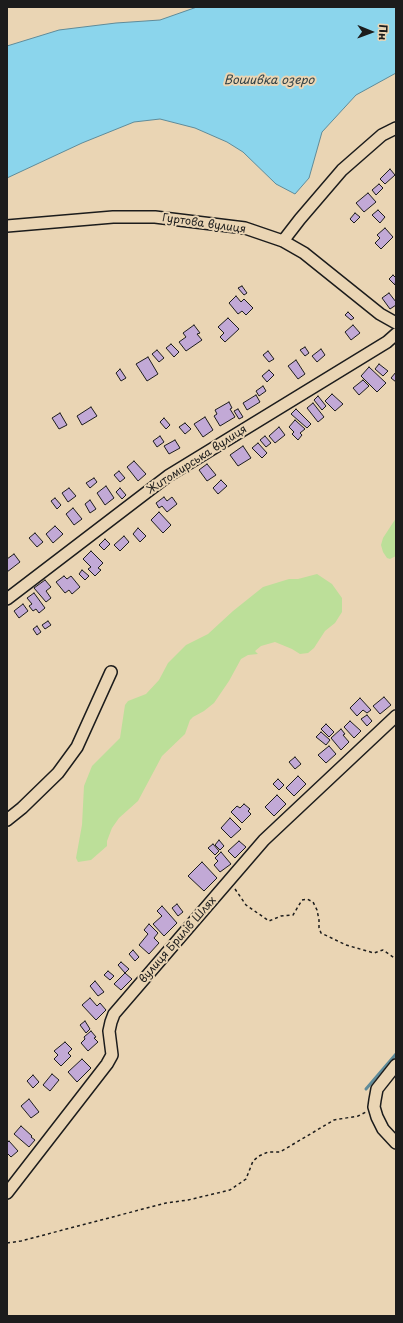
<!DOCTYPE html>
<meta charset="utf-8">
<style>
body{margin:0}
#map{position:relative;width:403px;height:1323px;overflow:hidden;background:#ead5b4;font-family:"Playpen Sans",sans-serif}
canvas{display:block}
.frame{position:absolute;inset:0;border:8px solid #1c1c1c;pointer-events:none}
.north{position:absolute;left:351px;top:12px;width:40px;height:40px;-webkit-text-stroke:3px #ead5b4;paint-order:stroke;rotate:91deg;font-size:11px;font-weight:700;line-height:16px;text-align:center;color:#1c1c1c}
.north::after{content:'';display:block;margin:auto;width:14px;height:18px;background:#1c1c1c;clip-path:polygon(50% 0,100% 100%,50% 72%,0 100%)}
</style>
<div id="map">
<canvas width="403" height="1323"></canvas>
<div class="frame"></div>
<div class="north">Пн</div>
</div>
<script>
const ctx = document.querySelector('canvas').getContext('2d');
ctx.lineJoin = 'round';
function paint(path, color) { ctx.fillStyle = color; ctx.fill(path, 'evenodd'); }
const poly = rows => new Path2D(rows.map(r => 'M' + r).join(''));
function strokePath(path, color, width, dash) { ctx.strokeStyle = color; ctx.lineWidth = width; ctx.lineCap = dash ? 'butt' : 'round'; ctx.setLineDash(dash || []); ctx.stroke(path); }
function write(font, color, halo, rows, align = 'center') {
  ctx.font = font + ' "Playpen Sans",sans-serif'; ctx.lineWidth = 4; ctx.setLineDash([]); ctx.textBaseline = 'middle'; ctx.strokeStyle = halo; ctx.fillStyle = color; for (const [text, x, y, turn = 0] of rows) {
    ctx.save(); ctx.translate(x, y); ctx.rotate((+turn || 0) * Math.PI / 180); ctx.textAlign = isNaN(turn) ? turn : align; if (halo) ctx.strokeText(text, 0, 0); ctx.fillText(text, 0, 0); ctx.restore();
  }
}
paint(poly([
 [396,518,396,556,390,559,387,558,383,552,381,545,383,538],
 [317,574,332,584,342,598,342,612,335,623,325,631,314,648,308,653,300,654,292,649,275,642,261,646,255,651,258,654,248,655,241,659,229,681,214,703,204,711,193,717,190,720,185,734,162,756,138,801,119,818,112,828,107,841,107,846,91,860,78,862,76,858,82,825,84,786,92,766,120,738,125,705,128,701,146,694,159,680,168,663,186,645,208,634,233,611,263,587,289,579,298,579]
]), '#bcdf99');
const water = poly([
 [197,7,396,7,396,73,356,95,322,132,309,178,295,194,276,184,243,152,227,142,195,128,160,119,134,122,82,143,7,178,7,46,59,30,116,23,160,20,197,7]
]);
paint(water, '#8bd5ec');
strokePath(water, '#5f8b99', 1);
strokePath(poly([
 [366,1089,396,1054]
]), '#5f8b99', 3);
const building = poly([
 [390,169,395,175,385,184,380,179,390,169],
 [379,184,383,188,376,195,372,190,379,184],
 [368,193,376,202,364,212,356,203,368,193],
 [378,210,385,217,380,223,372,215,378,210],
 [355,213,360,217,354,223,350,219,355,213],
 [385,228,393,237,381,249,375,243,380,238,377,235,385,228],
 [393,275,396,278,395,285,389,279,393,275],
 [242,286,247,293,244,295,238,288,242,286],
 [389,293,396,302,396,305,390,309,382,298,389,293],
 [236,296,241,302,244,299,253,308,246,315,242,311,238,314,229,303,236,296],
 [348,312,354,318,351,320,345,315,348,312],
 [228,318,239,329,225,342,220,337,224,333,218,327,228,318],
 [194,325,200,333,197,334,202,340,186,351,179,342,186,337,183,333,194,325],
 [353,325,360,333,351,340,345,332,353,325],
 [171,344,179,352,174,357,166,348,171,344],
 [305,347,309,353,305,356,300,350,305,347],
 [321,349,325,355,317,362,312,356,321,349],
 [157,350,164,358,159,362,152,354,157,350],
 [268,351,274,359,269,362,263,355,268,351],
 [148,357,158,374,147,381,136,364,148,357],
 [296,360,305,374,298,379,288,366,296,360],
 [379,364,388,371,383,376,375,369,379,364],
 [369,367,386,383,377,392,361,376,369,367],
 [120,369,126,378,121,381,116,373,120,369],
 [269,370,274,375,267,382,262,376,269,370],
 [396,372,396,382,391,378,396,372],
 [363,380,369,386,359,395,353,388,363,380],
 [263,386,266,391,259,396,256,391,263,386],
 [332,394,343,404,335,411,325,401,332,394],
 [256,395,260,402,247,410,243,403,256,395],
 [318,396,326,406,322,410,314,400,318,396],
 [229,402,232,408,230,409,235,417,220,426,214,416,217,414,215,410,229,402],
 [313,403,324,417,318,422,307,408,313,403],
 [91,407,97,416,82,425,77,416,91,407],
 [238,409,243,417,239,419,234,411,238,409],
 [296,409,311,424,307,428,291,414,296,409],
 [60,413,67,425,59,429,52,418,60,413],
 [205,417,213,430,203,437,194,424,205,417],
 [164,418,170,425,166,429,160,422,164,418],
 [295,420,305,429,300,433,302,435,298,440,292,434,294,432,289,427,295,420],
 [185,423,191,429,185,434,179,427,185,423],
 [279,427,285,435,275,443,269,436,279,427],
 [160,436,164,442,157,447,153,441,160,436],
 [265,436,271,443,266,447,260,440,265,436],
 [175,440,180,448,169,454,164,446,175,440],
 [258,443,267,453,262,458,252,448,258,443],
 [243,446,251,458,238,466,230,455,243,446],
 [134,461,146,474,138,481,127,467,134,461],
 [207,464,216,475,207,481,199,470,207,464],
 [119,471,125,478,120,482,114,475,119,471],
 [94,478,97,482,90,488,86,483,94,478],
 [221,480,227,486,218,494,213,488,221,480],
 [106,486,114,498,105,505,97,493,106,486],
 [69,488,76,496,68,502,62,493,69,488],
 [120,488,126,495,122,499,116,492,120,488],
 [164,497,167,501,172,497,177,504,167,512,162,506,159,508,156,503,164,497],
 [55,498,61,505,57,509,51,501,55,498],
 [90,500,96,509,90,513,85,504,90,500],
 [73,508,82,519,74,525,66,514,73,508],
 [159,512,171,525,163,533,151,520,159,512],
 [55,526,63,534,53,543,46,534,55,526],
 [138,528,146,536,140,542,133,534,138,528],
 [35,533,43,542,37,547,29,538,35,533],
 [124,536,129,542,120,551,114,545,124,536],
 [105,539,110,544,104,550,99,545,105,539],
 [91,551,103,563,98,568,101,570,95,576,88,569,91,567,83,559,91,551],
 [14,554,20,562,7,572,7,559,14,554],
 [82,570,89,576,85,580,79,574,82,570],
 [64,576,67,579,71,576,80,587,72,594,69,590,65,593,56,582,64,576],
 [45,580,51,587,46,591,51,598,46,602,34,588,45,580],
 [34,593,45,608,39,613,36,609,33,611,29,606,32,604,27,598,34,593],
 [23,604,28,611,19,618,14,611,23,604],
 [48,621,51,625,45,629,42,625,48,621],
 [37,626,41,632,37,635,33,629,37,626],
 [384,697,391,705,380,714,373,706,384,697],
 [360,698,371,710,367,713,363,710,357,716,350,708,360,698],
 [367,715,372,721,367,726,361,719,367,715],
 [350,721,361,731,354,738,344,727,350,721],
 [326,724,334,732,329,737,321,729,326,724],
 [341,729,345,734,343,735,349,742,341,750,331,738,341,729],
 [321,732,330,740,326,745,316,737,321,732],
 [329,746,336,754,326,763,318,755,329,746],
 [295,757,301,764,295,769,289,762,295,757],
 [298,776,306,784,294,796,286,788,298,776],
 [278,779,284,785,279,790,273,784,278,779],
 [277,795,286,804,274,816,265,807,277,795],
 [244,804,250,809,248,811,251,814,242,823,231,812,237,806,240,808,244,804],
 [230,818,241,829,231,838,221,828,230,818],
 [219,840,224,846,220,850,215,845,219,840],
 [239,841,246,847,235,858,228,851,239,841],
 [213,844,219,851,215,855,208,848,213,844],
 [221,852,231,864,220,872,214,865,218,861,215,858,221,852],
 [202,862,217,878,204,891,188,876,202,862],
 [177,904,183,912,178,916,172,908,177,904],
 [162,906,177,923,164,936,153,924,162,916,157,911,162,906],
 [149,924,158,933,154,938,159,943,149,954,139,945,148,934,144,930,149,924],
 [133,950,139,957,135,961,129,954,133,950],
 [121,962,129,969,125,973,118,965,121,962],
 [108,971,114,976,110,980,104,975,108,971],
 [125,973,132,979,121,990,114,984,125,973],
 [95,981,104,992,98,996,90,986,95,981],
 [90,998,97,1006,100,1003,106,1010,96,1020,82,1005,90,998],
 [85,1021,90,1029,86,1033,80,1025,85,1021],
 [91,1031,96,1037,94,1038,98,1042,88,1051,81,1043,85,1039,84,1037,91,1031],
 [65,1042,72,1049,68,1053,71,1056,61,1066,54,1059,58,1055,54,1051,65,1042],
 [82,1059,91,1068,77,1082,68,1072,82,1059],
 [52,1074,59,1080,50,1091,43,1085,52,1074],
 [33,1075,39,1082,33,1088,27,1081,33,1075],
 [29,1099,39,1112,31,1118,21,1106,29,1099],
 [21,1126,32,1136,31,1137,35,1140,29,1147,14,1134,21,1126],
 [9,1141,18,1151,11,1157,7,1153,7,1143,9,1141]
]);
paint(building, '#c2a9d6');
strokePath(building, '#1c1c1c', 1);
const minor = poly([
 [7,226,113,217,155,217,245,228,283,241,304,253,380,314,396,323],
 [283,241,300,219,342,170,382,135,396,128],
 [7,599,168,476,387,342,396,334],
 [7,820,22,808,58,773,77,747,111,672],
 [396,1065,377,1089,375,1100,374,1107,377,1117,383,1129,396,1143],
 [7,1193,107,1064,112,1055,109,1031,111,1022,114,1014,264,840,396,716]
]);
strokePath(minor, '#1c1c1c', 14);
strokePath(poly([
 [235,889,246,905,269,921,281,916,293,915,302,900,307,899,313,902,317,910,319,920,319,928,321,933,346,945,374,953,383,950,396,959],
 [7,1243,21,1241,78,1226,166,1203,188,1200,230,1190,246,1179,253,1161,259,1156,268,1152,280,1152,334,1120,358,1116,366,1112]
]), '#1c1c1c', 1.5, [3, 3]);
strokePath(minor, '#ead5b4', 11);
write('11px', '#1c1c1c', '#ead5b4', [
 ["Гуртова вулиця",204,224,8],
 ["Житомирська вулиця",197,460,-33],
 ["вулиця Брилів Шлях",178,940,-49]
]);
write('italic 12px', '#324146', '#ead5b4', [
 ["Вошивка озеро",269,81]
]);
</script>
